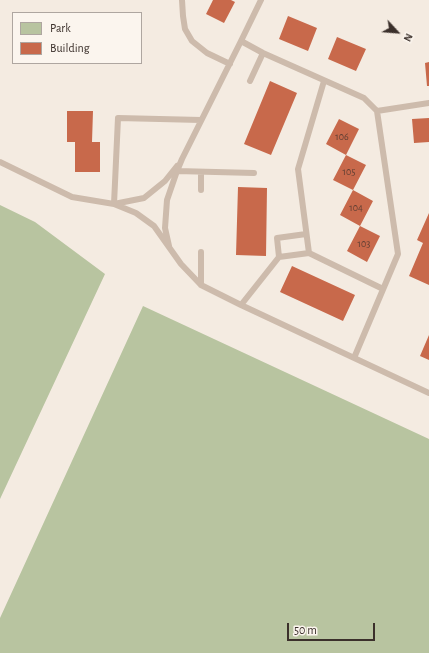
<!DOCTYPE html>
<style>
body{margin:0}
#map{position:relative;width:429px;height:653px;overflow:hidden;background:#f4ebe1;font-family:"Alegreya Sans",sans-serif}
canvas{display:block}
.legend{position:absolute;left:12px;top:12px;width:130px;height:52px;box-sizing:border-box;background:#fbf5ee;border:1px solid #aea6a0;margin:0;padding:5px 7px;list-style:none;font-size:12px;color:#3b302b}
.legend li{display:flex;align-items:center;gap:8px;height:20px}
.legend b{width:20px;border:1px solid #aea6a0}
.north{position:absolute;left:377px;top:12px;width:40px;height:40px;-webkit-text-stroke:3px #fbf5ee;paint-order:stroke;rotate:116deg;font-size:11px;font-weight:700;line-height:16px;text-align:center;color:#3b302b}
.north::after{content:'';display:block;margin:auto;width:14px;height:18px;background:#3b302b;clip-path:polygon(50% 0,100% 100%,50% 72%,0 100%)}
.scale{position:absolute;left:287px;top:623px;width:88px;height:18px;box-sizing:border-box;border:2px solid #3b302b;border-top:0;padding-left:5px;font-size:12px;line-height:14px;white-space:nowrap;color:#3b302b;-webkit-text-stroke:3px #fbf5ee;paint-order:stroke}
</style>
<div id="map">
<canvas width="429" height="653"></canvas>
<ul class="legend">
<li><b style="height:11px;background:#b8c4a0"></b>Park</li>
<li><b style="height:11px;background:#c8694b"></b>Building</li>
</ul>
<div class="north">N</div>
<div class="scale">50 m</div>
</div>
<script>
const ctx = document.querySelector('canvas').getContext('2d');
ctx.lineJoin = 'round';
function paint(path, color) { ctx.fillStyle = color; ctx.fill(path, 'evenodd'); }
const poly = rows => new Path2D(rows.map(r => 'M' + r).join(''));
function strokePath(path, color, width, dash) { ctx.strokeStyle = color; ctx.lineWidth = width; ctx.lineCap = dash ? 'butt' : 'round'; ctx.setLineDash(dash || []); ctx.stroke(path); }
function write(font, color, halo, rows, align = 'center') {
  ctx.font = font + ' "Alegreya Sans",sans-serif'; ctx.lineWidth = 3; ctx.setLineDash([]); ctx.textBaseline = 'middle'; ctx.strokeStyle = halo; ctx.fillStyle = color; for (const [text, x, y, turn = 0] of rows) {
    ctx.save(); ctx.translate(x, y); ctx.rotate((+turn || 0) * Math.PI / 180); ctx.textAlign = isNaN(turn) ? turn : align; if (halo) ctx.strokeText(text, 0, 0); ctx.fillText(text, 0, 0); ctx.restore();
  }
}
paint(poly([
 [0,205,35,222,105,274,0,499],
 [143,306,429,439,429,653,0,653,0,618]
]), '#b8c4a0');
paint(poly([
 [213,0,231,0,235,2,224,23,206,14],
 [288,16,317,28,308,51,279,39],
 [337,37,366,49,356,71,328,59],
 [429,62,429,86,427,86,425,63],
 [270,81,297,93,271,155,244,144],
 [67,111,93,111,92,142,100,142,100,172,75,172,75,142,67,142],
 [429,118,429,142,414,143,412,119],
 [339,119,359,129,346,155,326,144],
 [346,155,366,165,353,190,373,201,360,226,340,215,353,190,333,180],
 [238,187,267,188,266,256,236,255],
 [429,213,429,285,409,276,423,243,417,240],
 [360,226,380,236,367,262,347,251],
 [292,266,355,295,343,321,280,292],
 [429,335,429,360,420,356]
]), '#c8694b');
strokePath(poly([
 [182,0,183,16,185,29,192,41,207,53,230,64],
 [241,41,263,53,364,98,377,111,398,254,354,358],
 [250,81,263,53],
 [324,81,298,169,309,253,383,289],
 [377,111,429,103],
 [0,162,72,197,114,204,136,213,154,226,181,264,201,285,241,305,429,393],
 [177,171,254,173],
 [201,172,201,190],
 [114,204,118,118,201,120],
 [114,204,144,198,165,181,177,166],
 [169,246,165,228,167,200,177,171,182,159,241,41,261,0],
 [201,252,201,285],
 [279,257,277,238,306,234],
 [241,305,279,257,309,253]
]), '#cdbbac', 6);
write('10px', '#5e3e33', null, [
 ["106",342,137],
 ["105",349,172],
 ["104",356,208],
 ["103",364,244]
]);
</script>
